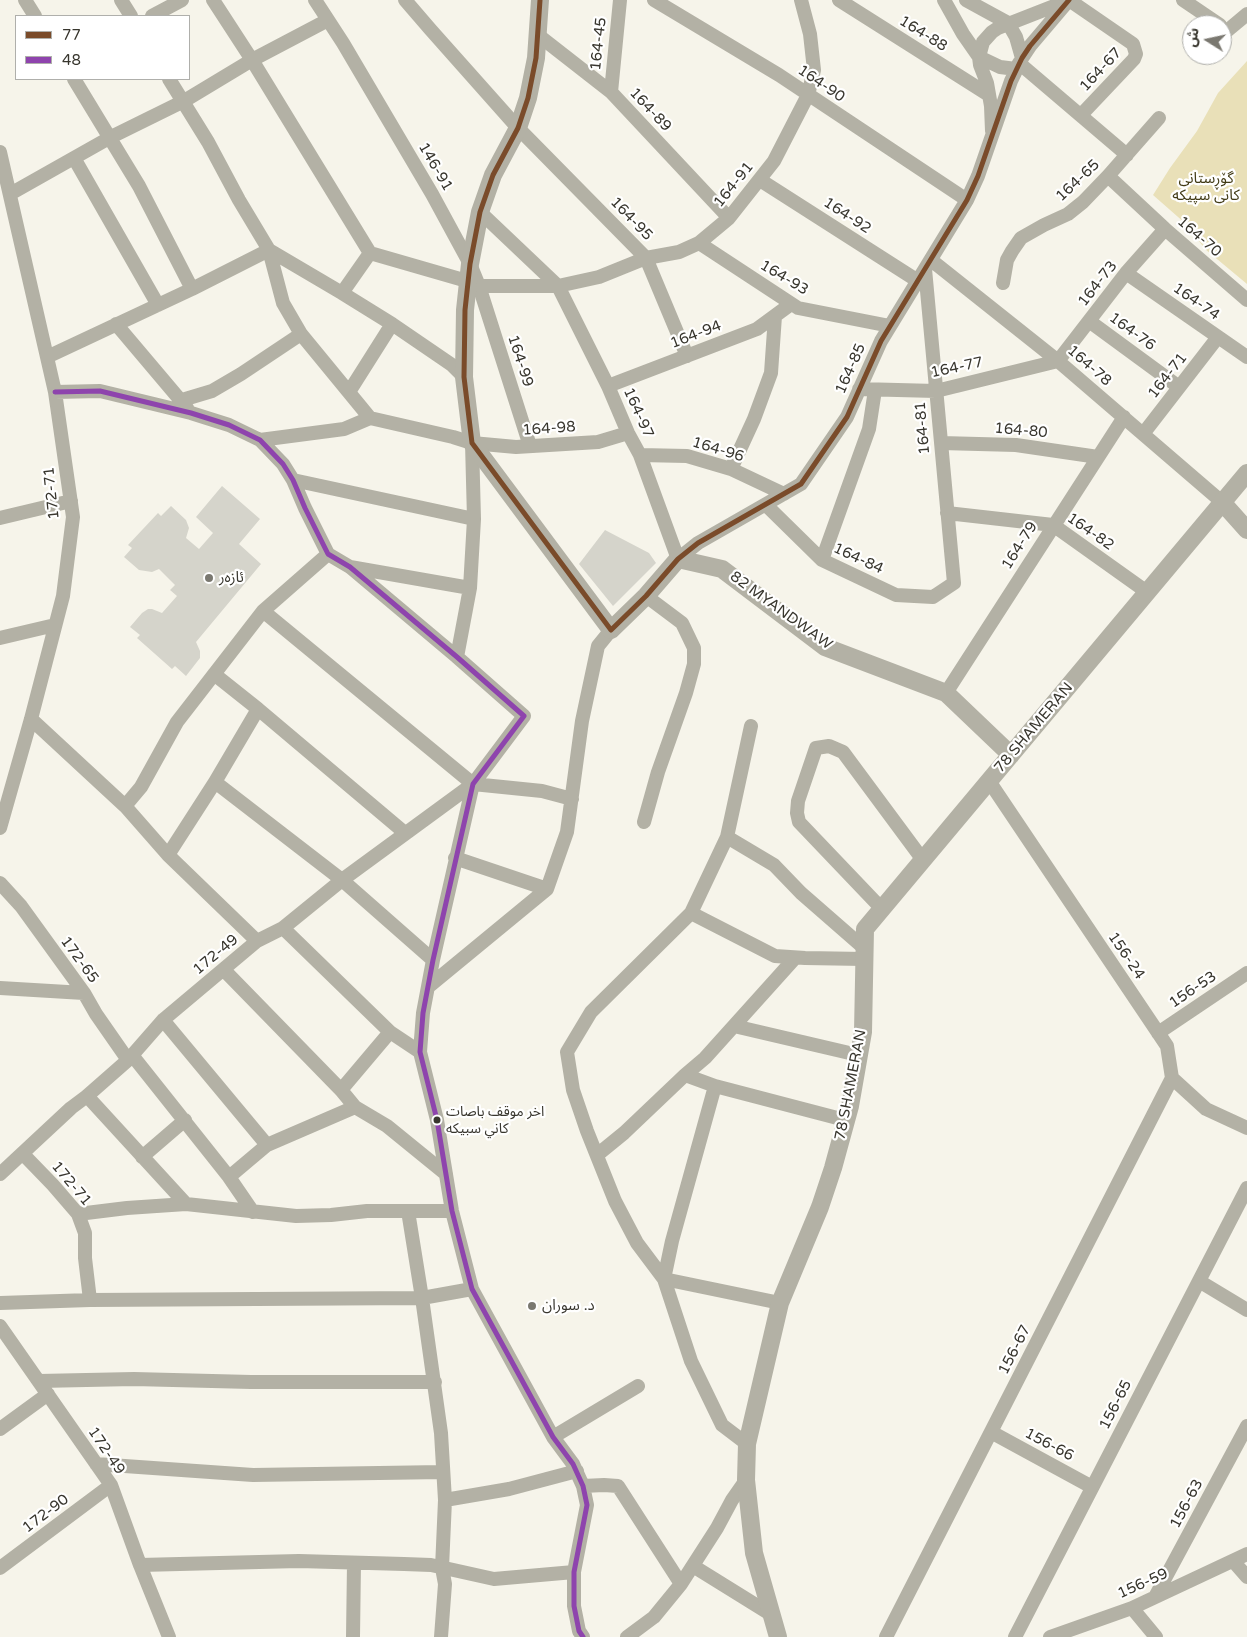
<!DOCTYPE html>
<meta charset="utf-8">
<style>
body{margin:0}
#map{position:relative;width:1247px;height:1637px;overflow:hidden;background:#f6f4ea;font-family:"Varela Round","Noto Sans Arabic",sans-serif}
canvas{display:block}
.legend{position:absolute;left:15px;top:15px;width:175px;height:65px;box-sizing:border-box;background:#fff;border:1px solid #afafab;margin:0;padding:6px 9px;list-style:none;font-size:15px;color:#38362e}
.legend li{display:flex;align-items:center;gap:10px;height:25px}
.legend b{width:25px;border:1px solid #afafab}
.north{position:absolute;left:1182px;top:15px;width:50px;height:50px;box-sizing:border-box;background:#fff;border:1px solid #afafab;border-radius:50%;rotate:280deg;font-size:14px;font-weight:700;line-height:20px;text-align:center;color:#38362e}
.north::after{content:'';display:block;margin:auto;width:18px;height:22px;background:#7a7870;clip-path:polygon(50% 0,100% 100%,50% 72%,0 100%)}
</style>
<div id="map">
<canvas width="1247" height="1637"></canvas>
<ul class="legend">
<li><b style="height:6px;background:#7a4b2a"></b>77</li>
<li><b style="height:6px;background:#8e44ad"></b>48</li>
</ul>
<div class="north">ش</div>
</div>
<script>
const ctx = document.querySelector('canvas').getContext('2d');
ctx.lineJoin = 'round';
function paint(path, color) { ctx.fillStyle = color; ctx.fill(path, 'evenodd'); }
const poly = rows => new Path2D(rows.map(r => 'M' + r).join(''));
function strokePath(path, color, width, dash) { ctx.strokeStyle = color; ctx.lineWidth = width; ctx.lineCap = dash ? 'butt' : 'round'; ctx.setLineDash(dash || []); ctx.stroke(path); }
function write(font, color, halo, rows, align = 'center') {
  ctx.font = font + ' "Varela Round","Noto Sans Arabic",sans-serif'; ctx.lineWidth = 4.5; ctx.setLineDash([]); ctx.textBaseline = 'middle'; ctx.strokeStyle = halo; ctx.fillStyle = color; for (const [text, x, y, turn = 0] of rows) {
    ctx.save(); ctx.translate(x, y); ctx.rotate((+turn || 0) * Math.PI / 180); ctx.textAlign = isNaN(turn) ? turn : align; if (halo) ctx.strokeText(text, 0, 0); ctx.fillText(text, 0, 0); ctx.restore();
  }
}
paint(poly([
 [1247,61,1247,284,1205,249,1186,224,1153,195,1170,168,1197,131,1218,93]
]), '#e9e0b8');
paint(poly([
 [222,486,260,519,239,544,261,564,196,642,200,651,200,658,186,676,175,666,172,669,137,638,140,635,130,627,142,613,148,609,152,609,162,613,177,596,170,590,175,585,159,569,152,572,139,570,124,557,132,548,128,545,158,513,161,516,171,506,186,520,189,528,186,538,199,549,213,533,196,517],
 [605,530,649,553,656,563,613,606,579,564]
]), '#d5d4cb');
strokePath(poly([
 [25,0,35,16],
 [121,0,131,16],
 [213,0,252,60,370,253,467,281],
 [315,0,343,43,432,194,470,264,479,286,530,446],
 [405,0,430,29,518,128,646,258,687,356],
 [654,0,779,75,967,200],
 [839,0,989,95],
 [944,0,963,34,979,57,1000,67,1016,69],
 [966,0,1008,23,1016,37,1022,58],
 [1069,0,1133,44,1136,54,1134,59,1081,115],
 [1183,0,1220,25],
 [152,16,182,0],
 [538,35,611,92,729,218],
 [1222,35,1247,14],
 [1019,63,1127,155],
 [74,79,139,186,192,289],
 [169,79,208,142,239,200,269,250,283,303,301,334,370,418],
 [611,92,620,0],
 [992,131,991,106,987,83,980,65,979,57,983,42,992,32,998,28,1067,1],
 [0,152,55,392,73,517,63,596,31,719,0,828],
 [74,158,158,305],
 [1108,176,1165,229,1247,300],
 [760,180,918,281],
 [10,194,111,137,184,101,252,60,328,20],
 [480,212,558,286,608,386,628,433,640,455,678,559,698,543,801,484,847,417,881,341,967,200,978,176,1011,81,1022,58,1030,46,1069,0],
 [699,243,798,308,890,326],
 [269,250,342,293,392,324,452,365,464,377],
 [931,260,1058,361,1222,502],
 [1126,273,1247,357],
 [1003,283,1007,260,1012,251,1021,238,1044,225,1068,214,1083,202,1108,176,1159,118],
 [479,286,558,286,599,277,646,258,679,252,699,243,729,218,774,161,808,95,814,70,810,34,801,0],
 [342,293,370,253],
 [1089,321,1179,387],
 [116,324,187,408],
 [47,357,192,289,269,250],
 [608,386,757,329,791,304],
 [859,389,936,391,1058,361,1126,273,1165,229],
 [55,392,100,391,191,413,229,425,260,440,283,464,293,480,305,508,328,554,350,567,457,657,524,716,473,784,433,960,423,1013,420,1052,437,1120,452,1211,472,1289,553,1437,573,1464,583,1486,587,1505,574,1572,574,1606,579,1631,583,1637],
 [349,392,392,324],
 [182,400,212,391,241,374,301,334],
 [1143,434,1218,337],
 [260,440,344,429,370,418,453,437,472,443,516,447,598,442,628,433],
 [941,443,1016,445,1098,457],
 [640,455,687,456,731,469,784,494],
 [731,469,754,419,771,373,775,316],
 [293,480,474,519],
 [766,505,822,560,896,595,933,597,954,583,925,269],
 [947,513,1053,525,1147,592],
 [0,518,71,501],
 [822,560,869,429,875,390],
 [350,567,470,588],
 [263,611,473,784,542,791,572,799],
 [0,638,55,625],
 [457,657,470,588,474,519,472,443],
 [214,674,258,709,405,833],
 [946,693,1124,417],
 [31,719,125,806,168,855,257,941],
 [989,781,1167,1046,1172,1078,1206,1109,1247,1128],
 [215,782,342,880,433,960],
 [125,806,141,787,177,722,263,611,328,554],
 [644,822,658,772,686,693,694,664,694,648,682,623,646,596],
 [727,837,774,865,801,893,864,948],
 [168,855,215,782,258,709],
 [455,858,547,889],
 [0,883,21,906,84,993,96,1014,128,1060],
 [882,909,799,822,797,813,798,801,816,748,829,746,843,752,923,860],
 [691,913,727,837,751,726],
 [283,928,390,1032,420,1052],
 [224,970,341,1090,355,1107,387,1126,446,1174],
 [428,987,547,889,567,832,582,721,598,646,611,630],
 [0,988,84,993],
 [163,1020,267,1145],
 [734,1026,858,1055],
 [1158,1033,1247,973],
 [132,1055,229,1177,253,1212],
 [685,1075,715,1086,845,1120],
 [715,1086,672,1241,664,1279,780,1303],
 [341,1090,390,1032],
 [87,1096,186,1204],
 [23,1154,53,1185,78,1214,85,1233,85,1258,90,1300],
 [597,1155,624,1133,685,1075,705,1058,795,958],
 [142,1157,185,1120],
 [0,1174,71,1108,87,1096,128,1060,163,1020,257,941,283,928,342,880,473,784],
 [229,1177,267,1145,355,1107],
 [408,1211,422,1298,441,1433,445,1500,442,1568,445,1584,441,1637],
 [78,1214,127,1208,186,1204,296,1216,331,1215,367,1211,452,1211],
 [1199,1281,1247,1310],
 [0,1303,90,1300,422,1298,472,1289],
 [0,1326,111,1485,140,1565,169,1637],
 [39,1381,134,1379,251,1382,435,1382],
 [0,1429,48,1394],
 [991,1432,1092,1487],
 [553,1437,638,1386],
 [747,1444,722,1425,691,1361,664,1279,637,1243,615,1201,587,1131,573,1090,567,1052,591,1012,691,913,775,956,805,958,864,959],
 [96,1464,253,1475,442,1472],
 [583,1486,604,1485,618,1486,681,1584],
 [445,1500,509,1489,577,1471],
 [1233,1561,1247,1577],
 [140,1565,299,1561,404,1564,431,1565,494,1579,574,1572],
 [693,1566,772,1615],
 [0,1568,111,1485],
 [1155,1597,1247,1426],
 [1132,1608,1156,1637],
 [353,1637,354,1563],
 [627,1637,654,1617,681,1584,717,1528,732,1500,746,1480],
 [886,1637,1172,1078],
 [1015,1637,1247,1188],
 [1050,1637,1132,1608,1247,1554]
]), '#b3b1a5', 14);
strokePath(poly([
 [540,0,536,58,528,98,518,128,493,175,480,212,470,264,465,310,464,377,472,443,611,630,646,596,678,559,722,569,825,647,946,693,1011,755],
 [1222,502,1247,530],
 [778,1637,754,1553,746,1480,747,1444,780,1303,820,1207,833,1168,850,1106,863,1032,865,929,1247,473]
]), '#b3b1a5', 18);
strokePath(poly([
 [540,0,536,58,528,98,518,128,493,175,480,212,470,264,465,310,464,377,472,443,611,630,646,596,678,559,698,543,801,484,847,417,881,341,967,200,978,176,1011,81,1022,58,1030,46,1069,0]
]), '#7a4b2a', 5);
strokePath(poly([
 [55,392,100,391,191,413,229,425,260,440,283,464,293,480,305,508,328,554,350,567,457,657,524,716,473,784,433,960,423,1013,420,1052,437,1120,452,1211,472,1289,553,1437,573,1464,583,1486,587,1505,574,1572,574,1606,579,1631,583,1637]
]), '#8e44ad', 5);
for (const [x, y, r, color] of [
 [209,578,5,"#7a7870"],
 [437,1120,4.5,"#38362e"],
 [532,1306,5,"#7a7870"]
]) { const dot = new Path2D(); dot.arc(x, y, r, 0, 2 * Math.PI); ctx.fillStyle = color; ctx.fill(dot); strokePath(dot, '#fff', 2); }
write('14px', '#38362e', '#fff', [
 ["اخر موقف باصات",446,1112],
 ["كاني سبيكه",446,1129]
], 'left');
write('15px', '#38362e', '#fff', [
 ["164-88",923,34,32],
 ["164-45",599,44,-84],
 ["164-67",1101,70,-47],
 ["164-90",821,84,34],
 ["164-89",650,110,47],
 ["146-91",435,167,60],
 ["164-65",1078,181,-43],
 ["164-91",734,185,-51],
 ["164-92",847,216,33],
 ["164-95",631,219,46],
 ["164-70",1199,237,41],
 ["164-93",784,278,31],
 ["164-73",1098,284,-52],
 ["164-74",1196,302,35],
 ["164-76",1132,332,36],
 ["164-94",696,335,-21],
 ["164-99",520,361,72],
 ["164-78",1089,366,41],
 ["164-77",957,368,-12],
 ["164-85",851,369,-66],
 ["164-71",1168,376,-52],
 ["164-97",638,413,66],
 ["164-81",923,428,-95],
 ["164-98",549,429,-4],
 ["164-80",1021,431,5],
 ["164-96",718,450,17],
 ["172-71",52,493,-96],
 ["164-82",1090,532,35],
 ["164-79",1020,546,-58],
 ["164-84",858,559,25],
 ["82 MYANDWAW",781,611,36],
 ["78 SHAMERAN",1034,728,-50],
 ["172-49",216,955,-40],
 ["156-24",1126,956,56],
 ["172-65",79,960,54],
 ["156-53",1193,990,-34],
 ["78 SHAMERAN",851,1085,-79],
 ["172-71",71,1184,50],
 ["156-67",1015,1350,-63],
 ["156-65",1116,1405,-63],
 ["156-66",1049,1445,28],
 ["172-49",106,1451,56],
 ["156-63",1187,1504,-62],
 ["172-90",46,1514,-37],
 ["156-59",1143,1584,-24]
]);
write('15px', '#413a15', '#fff', [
 ["گۆڕستانی",1206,179],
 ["کانی سپیکە",1206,196]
]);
write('15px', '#38362e', '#fff', [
 ["ئازەر",219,578],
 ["د. سوران",542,1306]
], 'left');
</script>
